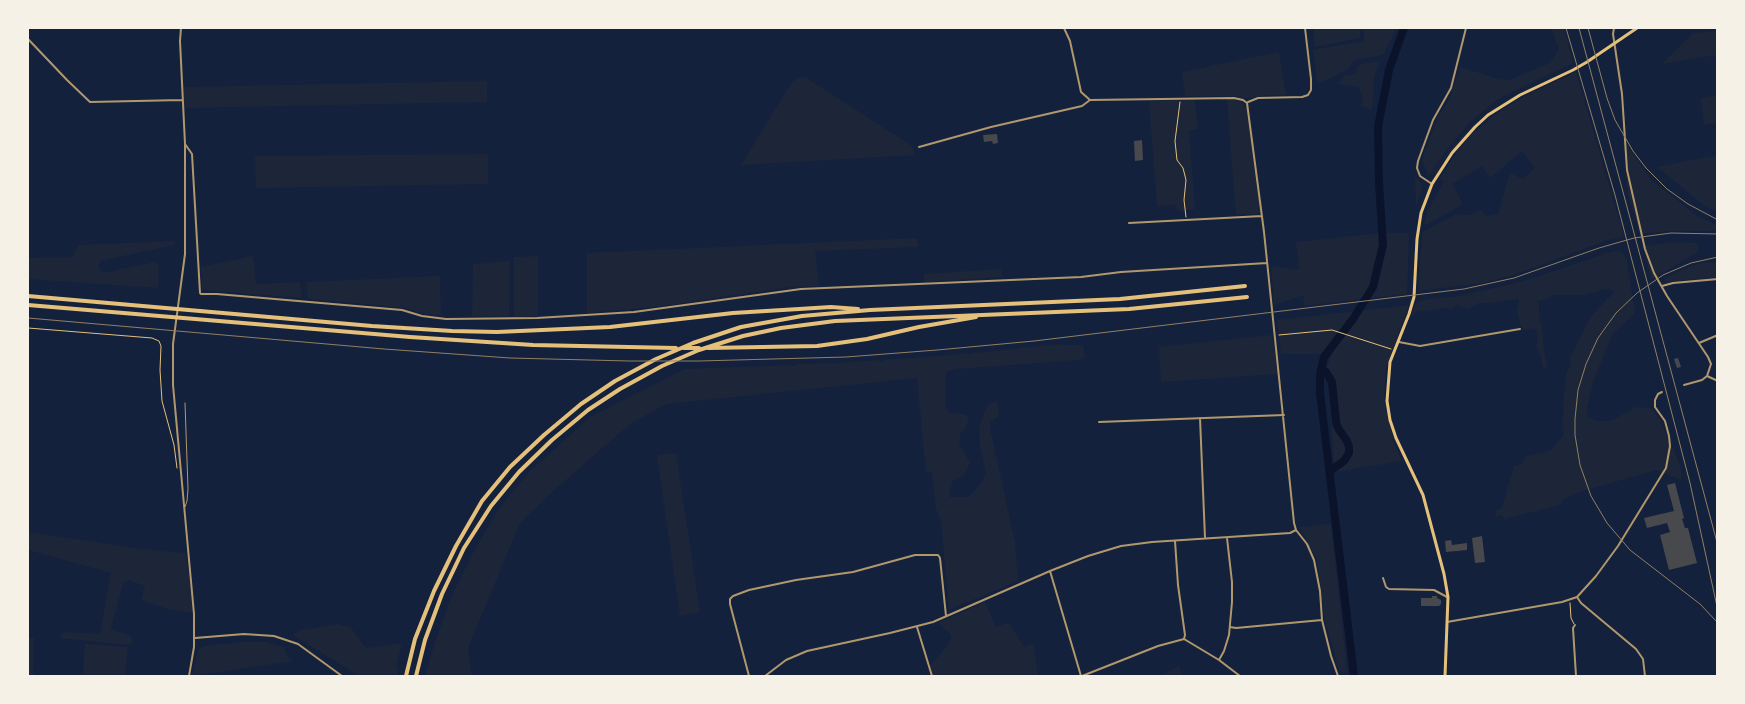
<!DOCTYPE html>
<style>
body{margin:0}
#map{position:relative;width:1745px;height:704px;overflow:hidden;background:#14213d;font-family:"Noto Sans",sans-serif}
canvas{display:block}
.frame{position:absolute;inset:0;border:29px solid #f6f1e7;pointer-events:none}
</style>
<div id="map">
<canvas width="1745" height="704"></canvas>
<div class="frame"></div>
</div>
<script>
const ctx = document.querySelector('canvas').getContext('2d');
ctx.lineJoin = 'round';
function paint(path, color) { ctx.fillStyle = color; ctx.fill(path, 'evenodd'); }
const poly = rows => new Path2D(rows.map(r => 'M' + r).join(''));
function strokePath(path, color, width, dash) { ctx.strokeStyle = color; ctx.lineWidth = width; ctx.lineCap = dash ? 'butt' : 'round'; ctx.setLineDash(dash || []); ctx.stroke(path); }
paint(poly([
 [1313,28,1360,28,1360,38,1315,47],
 [1363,28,1397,28,1383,55,1354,60,1348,69,1320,83,1317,80,1313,50,1364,41],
 [1551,28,1564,28,1573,63,1498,99,1471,121,1449,147,1430,174,1428,174,1422,161,1437,118,1450,98,1460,67,1499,79,1509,80,1550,63,1559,49],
 [1717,31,1717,55,1662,64,1693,33],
 [1279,52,1286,95,1269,95,1245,98,1236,96,1185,96,1182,72],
 [1380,61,1374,77,1372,110,1361,106,1363,98,1359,87,1338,84,1344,76,1355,74,1358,66,1365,63],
 [1576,72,1624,237,1608,240,1516,274,1482,283,1418,291,1422,232,1456,214,1469,215,1481,210,1486,216,1498,214,1510,173,1523,179,1535,168,1522,151,1490,178,1482,166,1452,184,1463,204,1428,224,1424,224,1428,210,1444,181,1440,179,1454,156,1472,134,1500,111,1523,97],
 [805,77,912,146,915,155,741,165,792,82,798,78],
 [487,81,487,102,184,108,184,87],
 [1717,95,1717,123,1704,125,1701,98],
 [1195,100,1198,129,1189,131,1195,209,1184,210,1184,212,1177,210,1175,204,1157,207,1149,101],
 [1227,100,1236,100,1241,102,1247,110,1260,211,1258,214,1236,214],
 [1473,124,1448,154,1433,175,1432,174,1447,153],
 [1623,139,1651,180,1699,217,1717,225,1717,231,1668,231,1640,234,1628,194],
 [488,154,488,184,256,188,255,156],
 [1717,155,1717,211,1706,207,1657,167],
 [1415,172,1416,176,1422,185,1422,189,1416,207],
 [1382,233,1409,233,1407,294,1304,306,1304,295,1274,305,1271,266,1299,270,1296,242],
 [917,238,918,247,815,251,819,286,790,287,662,306,587,313,587,253],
 [174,241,174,245,100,261,98,267,103,273,155,262,159,266,158,288,28,279,28,258,73,257,78,245],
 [1671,242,1697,243,1698,252,1651,280,1643,246],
 [1613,251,1621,251,1626,257,1635,313,1612,335,1593,382,1587,409,1588,417,1596,421,1611,421,1636,407,1651,408,1660,420,1678,460,1681,469,1681,480,1656,470,1579,492,1563,499,1560,505,1504,519,1502,515,1496,517,1495,511,1502,508,1514,466,1521,464,1526,456,1550,451,1564,435,1562,421,1564,414,1563,409,1566,374,1568,369,1571,367,1570,358,1591,316,1614,292,1612,290,1606,289,1584,295,1555,295,1541,301,1537,301,1539,304,1539,317,1542,328,1544,351,1547,367,1546,370,1543,367,1540,354,1536,347,1538,339,1536,330,1534,328,1524,330,1520,325,1517,311,1519,302,1518,299,1491,303,1479,303,1468,309,1457,305,1451,310,1446,308,1415,312,1414,316,1412,315,1415,305,1417,302,1428,299,1459,296,1524,281],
 [253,256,256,284,300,282,302,298,202,290,201,267],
 [538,256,538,316,514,317,514,257],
 [510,261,509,316,472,316,473,264],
 [1717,262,1717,277,1666,282,1664,279,1679,271,1701,263],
 [1001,269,1002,277,924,282,924,274],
 [440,276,441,316,422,313,405,308,377,305,308,299,306,282],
 [1409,305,1386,368,1384,398,1394,444,1402,461,1335,472,1327,367,1332,354,1281,354,1277,320],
 [1272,335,1278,374,1161,382,1159,347],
 [1060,344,1061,345,1083,345,1085,357,1080,360,956,369,946,372,945,406,950,413,965,414,969,418,966,427,960,434,959,444,970,463,964,474,952,482,949,497,968,497,979,486,986,474,980,445,979,428,986,408,989,404,997,402,999,413,997,418,990,422,990,429,1015,542,1018,581,949,610,941,520,936,509,932,472,926,472,917,378,666,404,630,424,552,492,520,523,468,648,472,676,425,676,435,642,452,595,473,553,498,510,528,473,590,417,685,369,791,365,792,366,795,366,795,364,832,363,833,364,837,363,879,360,880,362,883,361,883,360,924,357,925,358,928,358,928,357,969,353,969,355,973,354,973,353,1016,349,1016,350,1020,348],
 [676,453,700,612,680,616,657,455],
 [1331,524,1347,672,1343,673,1339,670,1325,621,1317,559,1299,527],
 [28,532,141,549,186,553,193,613,171,610,141,600,145,586,128,580,123,584,111,628,116,631,131,636,133,643,130,645,60,638,63,632,100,634,111,573,28,550],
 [985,602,996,627,1004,624,1010,624,1024,647,1033,644,1038,676,932,676,930,666,946,647,951,638,951,635,938,623],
 [338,624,351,628,366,648,402,643,396,667,398,670,397,676,359,676,293,635,300,630],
 [28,638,34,638,33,676,28,676],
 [242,642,266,642,284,647,287,656,294,661,192,676,198,650,204,646],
 [85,644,128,647,125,676,83,676],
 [1179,666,1182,676,1160,676]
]), '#1d2539');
strokePath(poly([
 [1321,369,1326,372,1332,382,1336,422,1338,428,1347,441,1349,447,1349,453,1344,461,1330,471],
 [1354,676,1320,393,1320,375,1324,357,1353,319,1373,287,1383,245,1379,183,1378,127,1389,70,1404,28]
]), '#0b132b', 8);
paint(poly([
 [997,134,998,143,993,144,992,141,984,142,983,135],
 [1142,140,1143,160,1135,161,1134,141],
 [1678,358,1681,367,1677,368,1674,359],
 [1675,483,1684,518,1682,519,1685,528,1688,528,1697,563,1669,570,1660,535,1670,532,1667,523,1647,528,1644,518,1674,511,1667,485],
 [1482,536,1485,562,1475,563,1472,538],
 [1451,540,1452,545,1467,543,1467,550,1446,552,1445,541],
 [1432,596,1437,596,1437,598,1441,600,1441,604,1439,606,1421,606,1421,598,1432,598]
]), '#48494c');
strokePath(poly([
 [1180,102,1175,141,1177,160,1183,168,1186,180,1184,200,1186,217],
 [28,328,152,338,159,341,161,346,160,370,162,401,174,445,177,468],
 [1279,335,1332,330,1391,349],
 [1570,603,1571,618,1574,624]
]), '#e5c07b', 1);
strokePath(poly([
 [185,507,187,501,188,489,185,403]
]), '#b1986c', 1);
strokePath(poly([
 [181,28,180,41,185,144,185,254,173,344,173,385,194,614,194,647,189,676],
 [1064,28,1070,41,1081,92,1090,100],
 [1614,28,1613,34,1622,94,1627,170,1645,249,1654,273,1667,296,1708,357,1711,364,1707,376],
 [28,39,67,80,90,102,182,100],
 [1248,102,1258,98,1302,97,1308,95,1311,90,1311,79,1305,28],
 [1247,103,1264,232,1294,523,1296,530,1307,544,1314,560,1320,591,1322,620,1331,656,1338,676],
 [185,144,192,154,200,293,201,294,217,294,402,310,422,316,446,319,537,318,634,312,801,289,1081,277,1121,272,1267,263],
 [919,147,991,127,1082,106,1090,100,1234,98,1243,100,1247,103],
 [1432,184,1420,176,1417,168,1418,161,1433,120,1451,88,1466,28],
 [1129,223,1262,216],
 [1662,286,1673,283,1718,279],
 [1399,342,1420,346,1520,329],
 [1699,343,1718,335],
 [1707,376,1718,381],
 [1684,385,1702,380,1707,376],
 [1200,418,1205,538],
 [1099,422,1284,415],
 [1175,541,1178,585,1185,635,1184,639],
 [1050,571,1081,676],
 [1383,578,1386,587,1389,589,1434,590,1447,597],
 [1577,597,1581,603,1636,649,1643,659,1645,676],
 [1447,622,1562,602,1577,597,1596,576,1618,546,1666,468,1670,446,1669,436,1665,421,1655,407,1655,400,1658,394,1662,392],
 [1575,625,1573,628,1576,676],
 [917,627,932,676],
 [1230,627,1236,628,1322,620],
 [195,638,244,634,274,636,298,644,342,676],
 [1219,660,1224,651,1229,635,1232,602,1232,582,1227,538],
 [749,676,730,604,730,599,733,596,749,590,796,580,853,572,915,555,938,555,940,558,946,616],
 [765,676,786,660,807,651,890,633,933,622,1050,571,1088,556,1121,546,1152,542,1290,533,1296,530],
 [1082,676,1158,646,1184,639,1219,660,1240,676]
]), '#b1986c', 2);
strokePath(poly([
 [1445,676,1448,597,1444,574,1423,495,1396,438,1390,420,1387,401,1390,362,1409,314,1414,297,1417,239,1421,213,1432,184,1452,153,1475,127,1488,115,1520,95,1573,70,1587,62,1637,28]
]), '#e5c07b', 3);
strokePath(poly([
 [28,296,372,326,452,331,497,332,610,327,733,313,799,309,831,307,858,309],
 [28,305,410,337,533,345,676,348],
 [683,348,699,348],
 [708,348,817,346,867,339,919,327,976,317],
 [406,676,415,639,434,591,456,546,482,501,510,467,544,435,581,404,615,381,656,359,693,343,741,327,802,316,870,310,1120,299,1245,286],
 [416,676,425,640,442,594,464,548,491,506,519,472,552,440,588,410,620,389,662,366,699,350,743,336,781,328,835,321,1129,309,1247,297]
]), '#e5c07b', 4);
strokePath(poly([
 [1566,28,1615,195,1690,483,1718,611],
 [1579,28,1718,546],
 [1588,28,1607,98,1615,120,1633,151,1646,168,1667,189,1688,204,1718,220],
 [1718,257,1691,263,1663,275,1637,293,1616,313,1598,338,1586,364,1578,390,1575,419,1575,435,1580,465,1591,496,1607,523,1630,550,1700,604,1718,623],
 [28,318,384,349,510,358,629,361,699,361,846,357,937,350,1034,341,1464,289,1514,278,1599,248,1634,238,1671,233,1718,234]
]), '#918062', 1);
</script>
